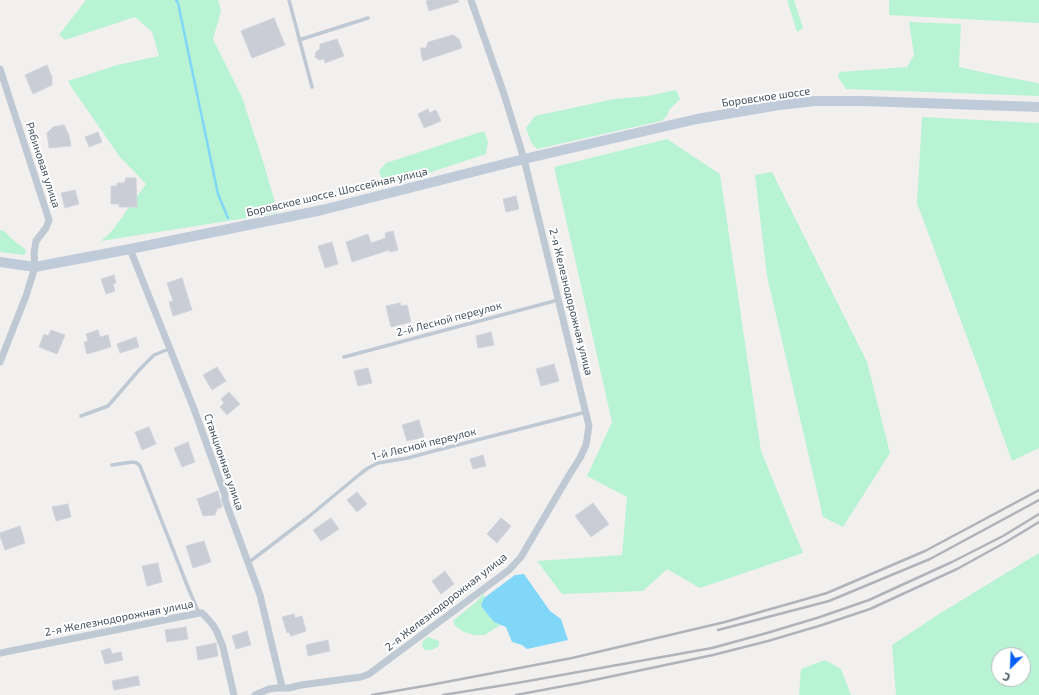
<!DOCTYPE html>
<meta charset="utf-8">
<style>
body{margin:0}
#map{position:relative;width:1039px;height:695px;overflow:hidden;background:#f2efef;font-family:"Exo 2",sans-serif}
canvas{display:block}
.north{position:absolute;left:991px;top:647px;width:40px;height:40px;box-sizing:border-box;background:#fff;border:1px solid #b5b9bf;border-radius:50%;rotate:204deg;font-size:11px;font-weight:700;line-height:16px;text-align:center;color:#45515f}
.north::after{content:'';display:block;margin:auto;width:14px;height:18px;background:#035ff8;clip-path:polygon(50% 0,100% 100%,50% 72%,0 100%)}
</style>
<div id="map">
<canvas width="1039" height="695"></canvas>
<div class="north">С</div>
</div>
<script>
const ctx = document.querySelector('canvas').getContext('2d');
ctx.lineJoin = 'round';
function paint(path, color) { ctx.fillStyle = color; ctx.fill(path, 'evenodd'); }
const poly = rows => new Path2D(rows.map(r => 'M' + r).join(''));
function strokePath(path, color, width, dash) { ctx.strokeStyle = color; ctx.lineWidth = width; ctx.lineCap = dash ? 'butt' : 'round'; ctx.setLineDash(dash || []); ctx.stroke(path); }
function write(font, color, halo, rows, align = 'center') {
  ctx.font = font + ' "Exo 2",sans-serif'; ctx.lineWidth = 4; ctx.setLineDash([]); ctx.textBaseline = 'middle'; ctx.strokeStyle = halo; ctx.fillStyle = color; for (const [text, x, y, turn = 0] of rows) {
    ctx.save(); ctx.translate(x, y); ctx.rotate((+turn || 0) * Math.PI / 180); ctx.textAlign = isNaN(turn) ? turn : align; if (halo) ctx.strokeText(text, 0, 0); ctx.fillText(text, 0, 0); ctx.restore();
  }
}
paint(poly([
 [86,0,218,0,221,11,213,39,242,97,265,168,278,213,101,241,112,231,146,184,120,157,72,88,68,81,117,65,159,56,152,32,135,17,65,40,59,35],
 [787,0,794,0,803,28,797,32],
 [889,0,1039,0,1039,23,889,15],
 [909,22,961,24,959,67,1000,76,1033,82,1039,84,1039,96,846,89,838,77,840,72,907,67,914,55],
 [676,90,680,99,669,110,667,116,661,121,537,149,531,142,526,128,535,116,614,99,648,96],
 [922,117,1039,123,1039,448,1012,461,980,372,917,203],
 [484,131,488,142,486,154,425,174,384,185,379,171,386,163],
 [667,139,720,174,761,451,803,553,700,588,667,569,643,591,562,594,537,561,622,555,627,497,587,476,612,422,554,167],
 [772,172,867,362,890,453,843,527,823,517,767,276,755,175],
 [0,230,4,231,13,240,25,249,26,252,24,255,0,252],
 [1039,553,1039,695,896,695,892,645,939,614],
 [999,655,1023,655,1023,679,999,679],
 [484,593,484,598,481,606,494,622,501,625,484,635,474,635,464,632,455,626,453,621,476,602],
 [428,637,439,641,439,646,432,650,425,650,422,646,423,641],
 [825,660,841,669,851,695,799,695,801,669]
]), '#b8f4d3');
paint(poly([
 [524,574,550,611,561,619,568,640,527,649,522,645,512,642,506,627,494,622,481,606,484,598,515,575]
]), '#80d7f7');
strokePath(poly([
 [176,0,178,3,218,194,228,218]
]), '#80d7f7', 2.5);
const building = poly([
 [429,0,458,0,459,2,429,11,426,1,429,0],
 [274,18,285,45,252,58,241,31,274,18],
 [453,35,459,39,462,48,423,61,421,53,421,48,426,48,428,42,453,35],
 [337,39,344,56,325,63,324,59,319,60,315,57,316,52,320,49,320,44,337,39],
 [47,65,52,77,52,85,33,94,25,75,47,65],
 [428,109,429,113,436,110,441,121,424,128,418,114,428,109],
 [64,125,69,135,71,146,49,148,47,133,53,127,64,125],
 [98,132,102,142,89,147,85,137,98,132],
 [126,178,136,178,137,207,119,207,119,204,111,204,111,186,117,186,117,183,124,183,126,178],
 [75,190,79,204,65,208,61,193,75,190],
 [516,196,519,209,506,212,503,199,516,196],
 [393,231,398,250,390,252,389,250,352,262,346,242,368,234,371,243,386,238,385,233,393,231],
 [332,242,338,264,325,268,318,246,332,242],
 [114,275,116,283,113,284,115,291,106,294,101,279,114,275],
 [182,278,192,310,173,316,169,302,173,301,167,283,182,278],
 [400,303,401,306,407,305,411,322,391,327,386,306,400,303],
 [51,330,65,335,57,354,39,347,44,334,48,336,51,330],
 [98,330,100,337,108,335,111,347,87,354,84,342,88,341,86,334,98,330],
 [491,332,494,345,478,348,476,336,491,332],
 [136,337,139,347,120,353,117,344,136,337],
 [554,364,559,381,541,386,536,369,554,364],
 [217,367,226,381,212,390,203,375,217,367],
 [368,368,372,383,358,386,354,371,368,368],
 [229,392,240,404,227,415,220,407,224,403,221,399,229,392],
 [419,420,424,437,407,441,402,425,419,420],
 [149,427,156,444,142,450,135,432,149,427],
 [188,442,195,462,182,467,174,448,188,442],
 [483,455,486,466,473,469,470,459,483,455],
 [218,491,222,507,217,509,215,515,203,516,197,499,218,491],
 [357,492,367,504,357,512,347,500,357,492],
 [593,503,609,524,591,537,575,516,593,503],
 [68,504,71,517,56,521,52,507,68,504],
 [331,518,339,529,321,541,313,530,331,518],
 [501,518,511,526,497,543,487,534,501,518],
 [20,526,25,543,5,550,0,536,0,533,20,526],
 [204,541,211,562,193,568,186,546,204,541],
 [158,563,162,582,147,586,142,566,158,563],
 [445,571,454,584,441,594,432,581,445,571],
 [294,614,295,618,302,616,306,631,291,636,289,632,287,633,282,617,294,614],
 [186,627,188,639,167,642,165,630,186,627],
 [247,631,251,645,236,649,232,636,247,631],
 [328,640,330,651,308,656,306,645,328,640],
 [216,643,218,656,198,660,196,647,216,643],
 [110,648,112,654,121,652,123,660,105,664,101,651,110,648],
 [138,676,140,685,114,690,112,681,138,676]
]);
paint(building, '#cacdd5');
strokePath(building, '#d2d4dc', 1);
strokePath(poly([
 [289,0,312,87],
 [299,40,368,18],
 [344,357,558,300],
 [81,416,108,406,140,369,154,355,169,349],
 [112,465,132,462,137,463,140,466,189,590,199,613],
 [248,563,307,518,360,474,368,468,378,463,408,458,430,452,586,412]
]), '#bec9d3', 3.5);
strokePath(poly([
 [0,69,49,220,46,228,36,241,34,253,35,267,26,296,0,362],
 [130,249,194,409,225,495,225,500,260,595,282,687],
 [0,653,125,628,199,613,202,613,206,617,213,625,217,632,223,647,234,695],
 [255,695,269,689,277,688,289,688,301,685,361,677,369,674,509,570,521,557,568,477,580,458,586,445,589,426,524,159,504,94,471,0]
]), '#bec9d3', 7);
strokePath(poly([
 [0,262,35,267,130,249,322,210,524,159,697,119,779,105,815,101,863,101,1039,107]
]), '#c0cbda', 10);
strokePath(poly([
 [718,630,829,601,930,559,1039,500],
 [372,695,430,685,572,658,725,622,827,593,925,551,1039,490],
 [443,695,517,683,712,648,767,633,820,617,869,600,952,562,1003,536,1039,514],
 [516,695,580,683,713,655,768,641,822,625,870,609,957,569,1006,542,1039,522]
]), '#b0b4ba', 2.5);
write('11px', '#45515f', '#fff', [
 ["Боровское шоссе",766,97,-8],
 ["Рябиновая улица",43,165,72],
 ["Боровское шоссе, Шоссейная улица",337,192,-13],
 ["2-я Железнодорожная улица",571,302,76],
 ["2-й Лесной переулок",449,319,-15],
 ["1-й Лесной переулок",424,444,-14],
 ["Станционная улица",224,462,71],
 ["2-я Железнодорожная улица",446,602,-38],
 ["2-я Железнодорожная улица",119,618,-11]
]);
</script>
